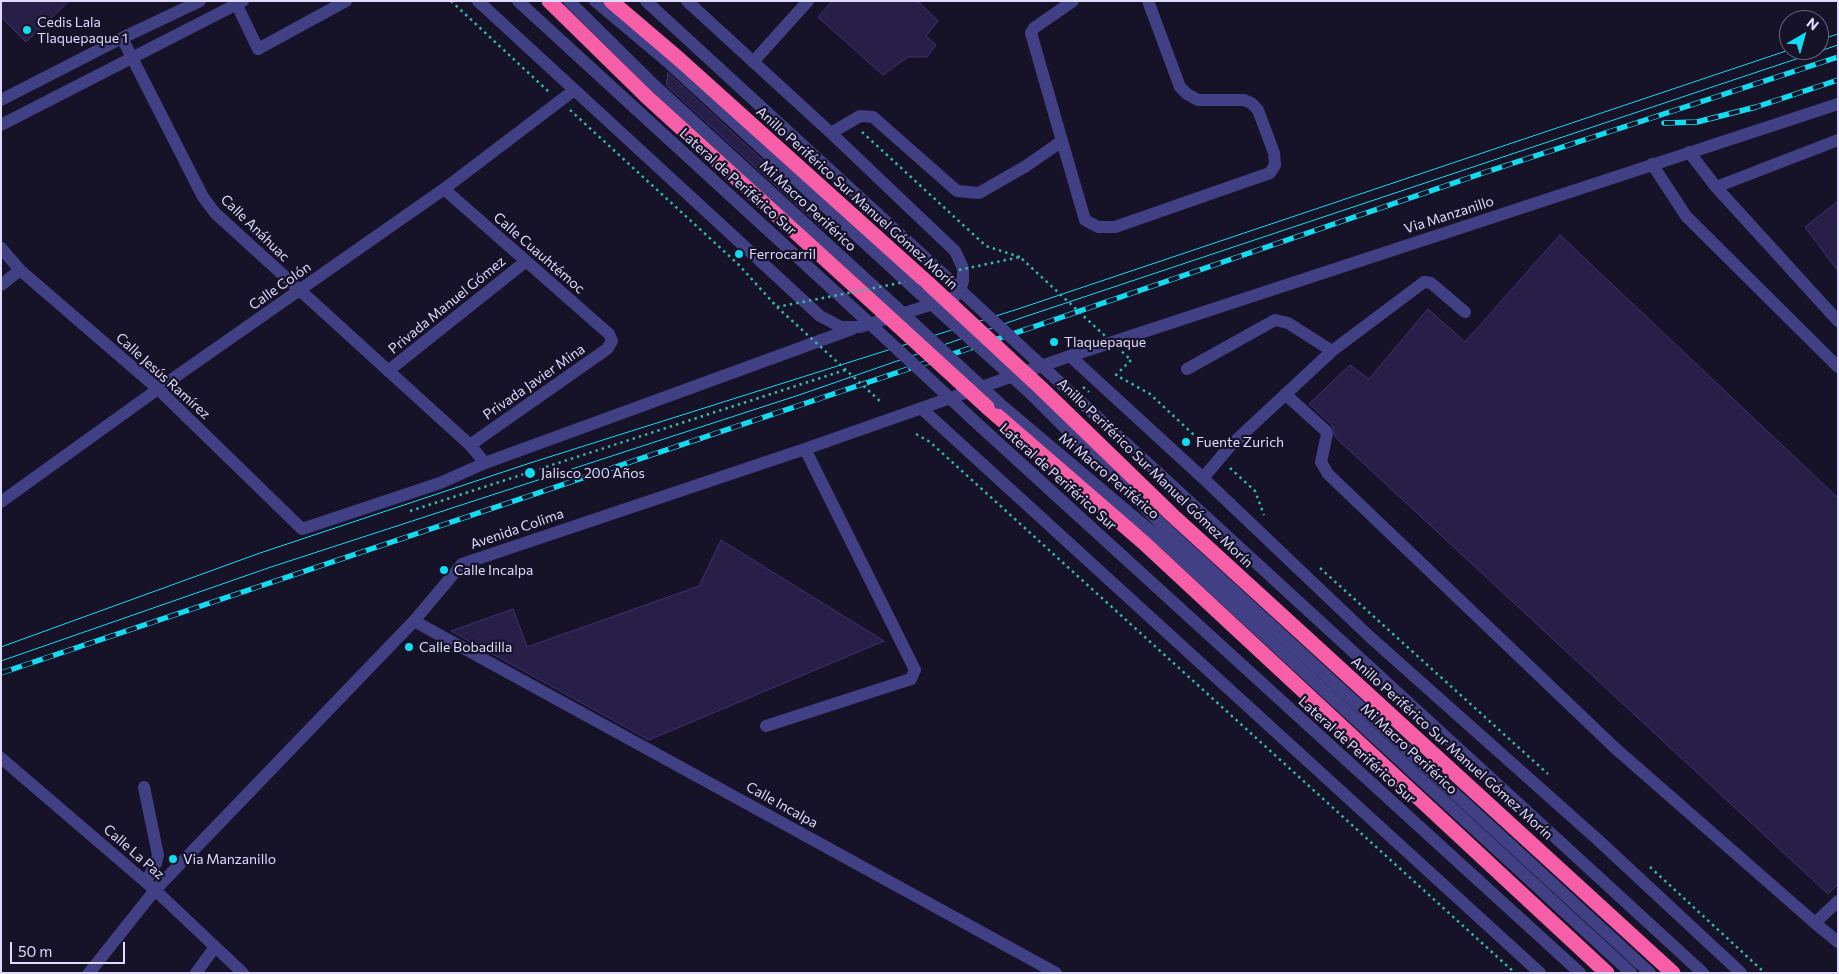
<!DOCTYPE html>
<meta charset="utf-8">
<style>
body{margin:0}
#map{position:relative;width:1839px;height:974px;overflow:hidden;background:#161228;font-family:Commissioner,sans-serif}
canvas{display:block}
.frame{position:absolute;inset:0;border:2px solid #dfdbfd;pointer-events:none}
.north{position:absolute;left:1779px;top:10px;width:50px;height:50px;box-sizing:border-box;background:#161228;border:1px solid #66627d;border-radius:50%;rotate:38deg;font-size:14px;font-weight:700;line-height:20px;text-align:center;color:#dfdbfd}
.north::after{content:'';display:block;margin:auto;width:18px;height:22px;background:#13dcf1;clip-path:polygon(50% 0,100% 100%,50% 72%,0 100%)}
.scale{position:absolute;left:10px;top:942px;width:115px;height:22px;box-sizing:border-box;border:2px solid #dfdbfd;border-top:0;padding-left:6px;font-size:15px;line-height:18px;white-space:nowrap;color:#dfdbfd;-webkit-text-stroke:4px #161228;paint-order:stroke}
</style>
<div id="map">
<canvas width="1839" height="974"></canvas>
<div class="frame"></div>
<div class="north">N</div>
<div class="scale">50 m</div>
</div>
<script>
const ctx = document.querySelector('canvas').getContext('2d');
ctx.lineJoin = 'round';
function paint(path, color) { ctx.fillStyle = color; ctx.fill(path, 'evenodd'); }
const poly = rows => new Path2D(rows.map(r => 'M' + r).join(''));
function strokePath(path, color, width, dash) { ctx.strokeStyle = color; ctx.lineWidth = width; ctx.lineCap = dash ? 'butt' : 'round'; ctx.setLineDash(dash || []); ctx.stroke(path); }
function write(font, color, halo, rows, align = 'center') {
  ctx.font = font + ' Commissioner,sans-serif'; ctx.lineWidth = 4.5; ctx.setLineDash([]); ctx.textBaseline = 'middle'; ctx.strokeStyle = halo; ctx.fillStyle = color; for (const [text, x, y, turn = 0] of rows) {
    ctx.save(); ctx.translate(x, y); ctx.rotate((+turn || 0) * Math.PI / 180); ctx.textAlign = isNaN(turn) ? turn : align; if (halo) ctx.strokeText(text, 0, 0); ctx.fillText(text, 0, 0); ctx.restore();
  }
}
const building = poly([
 [1,1,69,1,26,42,1,17,1,1],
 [832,1,918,1,938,21,926,36,936,45,927,57,908,57,883,75,818,17,832,1],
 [668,73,825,218,825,231,666,85,668,73],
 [1838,201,1838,271,1805,227,1838,201],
 [1560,235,1838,498,1838,884,1828,894,1335,437,1332,425,1309,404,1350,365,1369,379,1428,309,1465,342,1560,235],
 [721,540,884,641,649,740,451,631,513,609,527,647,699,586,721,540]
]);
paint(building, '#271f48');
strokePath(building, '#3f3273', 1);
strokePath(poly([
 [451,1,549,92],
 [570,110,739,265,777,307],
 [862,132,986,246,1020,257],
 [1131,360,1116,375,1150,394,1209,449],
 [916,434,930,442,1515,973],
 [1230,468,1255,491,1264,515],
 [410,511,845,370],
 [1320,568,1548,774],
 [1650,867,1765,973]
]), '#38b5ac', 2.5, [2.5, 4]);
strokePath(poly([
 [235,1,258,49,346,1],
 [478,1,820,316,841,327,860,327,952,298,959,293,963,281,963,268,955,251,831,133,687,1],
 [518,1,853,308],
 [569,1,654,85,895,306],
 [595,1,670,64,916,290],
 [646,1,930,262],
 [122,38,203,197,215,213,470,445,485,463],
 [753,62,808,1],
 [1,100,122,38,200,1],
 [1,125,243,1],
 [831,133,860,116,873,117,957,191,979,193,1026,166,1062,141,1031,33,1034,28,1073,1],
 [1062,141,1085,220,1098,227,1115,227,1270,173,1275,165,1274,153,1258,110,1251,103,1244,100,1198,100,1187,94,1180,87,1148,1],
 [1689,152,1716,187,1838,321],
 [1652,164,1686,216,1838,367],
 [1716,187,1838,140],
 [444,189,609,334,612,341,607,349,470,445],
 [1,248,20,270,158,389,302,529,440,483,485,463,852,329],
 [1,285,20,270],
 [1070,356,1203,478,1370,637,1597,839,1741,973],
 [1187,369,1275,320,1288,323,1332,351],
 [388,371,525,262],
 [1070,392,1703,973],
 [1030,393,1161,524,1650,973],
 [1285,394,1326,431,1327,434,1321,462,1328,474,1615,748,1815,923,1838,901],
 [999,403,1152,532,1631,973],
 [921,408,1540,973],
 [981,427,1580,973],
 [1203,478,1231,445,1332,351,1424,282,1431,283,1465,312],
 [1,502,158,389,444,189,573,91],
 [414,621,1056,973],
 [766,726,911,679,915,670,805,449],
 [1,758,155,890,243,973],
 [144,787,158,855,156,863,146,882],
 [1815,923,1838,942],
 [89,973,155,890,414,621,462,564,805,449,1070,356,1838,104],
 [196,973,215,947]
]), '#424085', 12);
strokePath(poly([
 [549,1,647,97,882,311],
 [611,1,679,59,929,284],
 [1042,389,1171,514,1673,973],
 [987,407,1143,542,1607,973]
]), '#f65ea7', 15);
strokePath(poly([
 [1819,40,1838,34],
 [1,647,260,553,530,463,1018,309,1789,50],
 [1,661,271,567,799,395,1024,317,1838,45]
]), '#13dcf1', 1);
const rail = poly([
 [1664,123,1697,122,1756,107,1838,80],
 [1,673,1033,327,1483,173,1838,57]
]);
strokePath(rail, '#13dcf1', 5.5);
strokePath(rail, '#161228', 4, [11]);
strokePath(poly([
 [959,270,1020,257,1131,360],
 [777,307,905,282],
 [777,307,881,402],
 [1083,387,1089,392]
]), '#38b5ac', 2.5, [2.5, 4]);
strokePath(poly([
 [930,262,1070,392],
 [916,290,1030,393],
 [895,306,999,403],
 [853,308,981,427]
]), '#424085', 12);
strokePath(poly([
 [929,284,1042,389],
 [882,311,987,407]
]), '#f65ea7', 15);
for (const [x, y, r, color] of [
 [27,30,5,"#13dcf1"],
 [739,254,5,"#13dcf1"],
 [1054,342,5,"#13dcf1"],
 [1186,442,5,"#13dcf1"],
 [530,473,6,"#13dcf1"],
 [444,570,5,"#13dcf1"],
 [409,647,5,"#13dcf1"],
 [173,859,5,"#13dcf1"]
]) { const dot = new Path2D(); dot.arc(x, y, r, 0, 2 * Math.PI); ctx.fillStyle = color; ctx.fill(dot); strokePath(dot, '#161228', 2); }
write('14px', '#dfdbfd', '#161228', [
 ["Cedis Lala",37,22],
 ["Tlaquepaque 1",37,38],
 ["Ferrocarril",749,254],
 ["Tlaquepaque",1064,342],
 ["Fuente Zurich",1196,442],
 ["Jalisco 200 Años",541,473],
 ["Calle Incalpa",454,570],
 ["Calle Bobadilla",419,647],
 ["Via Manzanillo",183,859]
], 'left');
write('14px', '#dfdbfd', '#161228', [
 ["Lateral de Periférico Sur",738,182,42],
 ["Anillo Periférico Sur Manuel Gómez Morín",857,198,42],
 ["Mi Macro Periférico",808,206,43],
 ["Via Manzanillo",1449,215,-18],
 ["Calle Anáhuac",255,228,44],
 ["Calle Cuauhtémoc",539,253,41],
 ["Calle Colón",280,286,-35],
 ["Privada Manuel Gómez",447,305,-39],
 ["Calle Jesús Ramírez",163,376,42],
 ["Privada Javier Mina",534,382,-35],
 ["Anillo Periférico Sur Manuel Gómez Morín",1155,473,44],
 ["Mi Macro Periférico",1109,476,40],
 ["Lateral de Periférico Sur",1058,477,42],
 ["Avenida Colima",517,529,-19],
 ["Anillo Periférico Sur Manuel Gómez Morín",1452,748,42],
 ["Mi Macro Periférico",1409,749,43],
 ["Lateral de Periférico Sur",1357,750,42],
 ["Calle Incalpa",782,805,29],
 ["Calle La Paz",134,852,41]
]);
</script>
